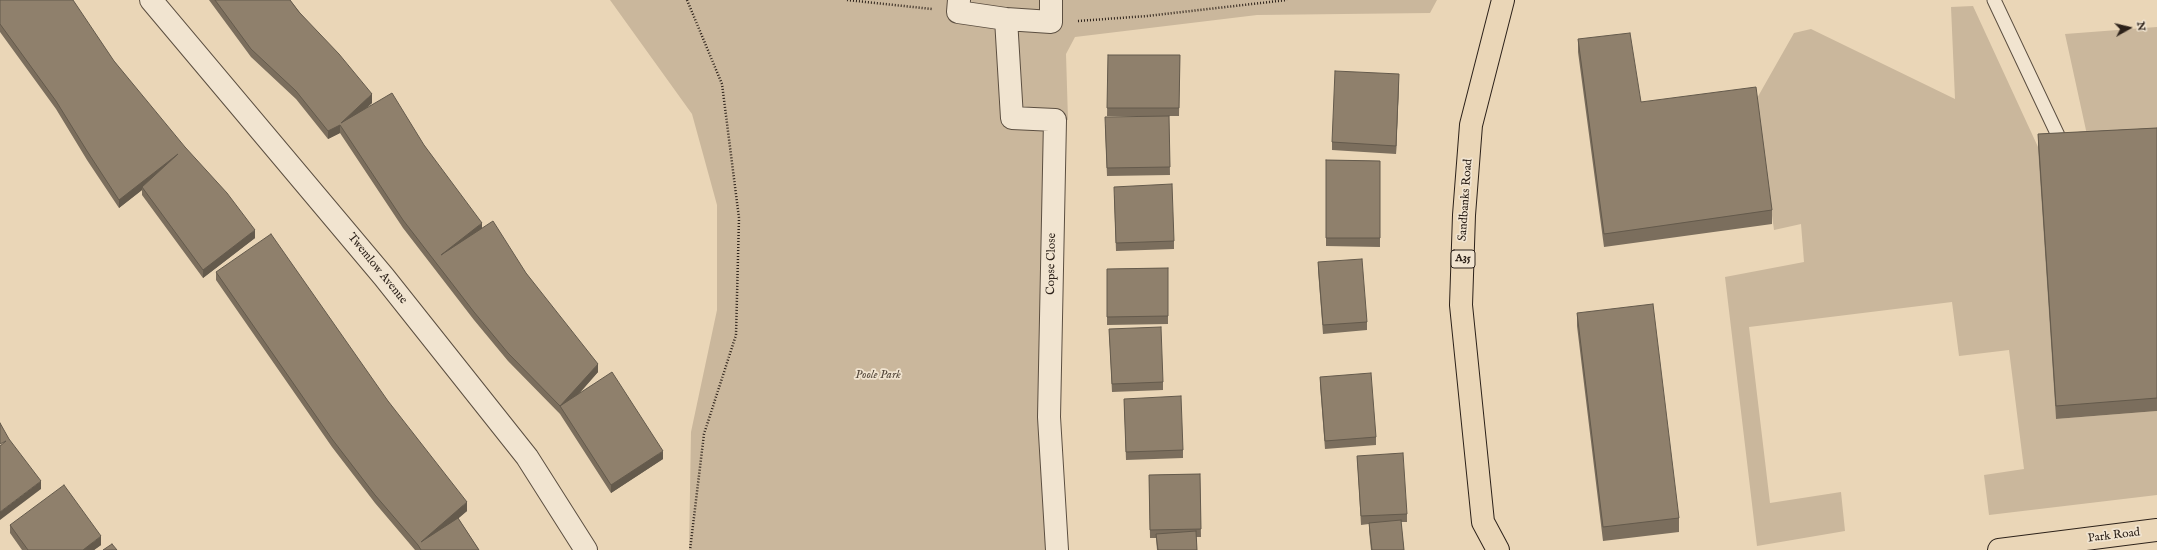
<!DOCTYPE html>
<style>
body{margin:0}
#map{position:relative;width:2157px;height:550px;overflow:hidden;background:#ead6b7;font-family:"IM FELL English",serif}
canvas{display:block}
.north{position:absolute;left:2109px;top:8px;width:40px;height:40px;-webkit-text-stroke:3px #f1e4d0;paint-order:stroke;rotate:82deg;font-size:11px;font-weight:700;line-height:16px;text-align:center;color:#2d221a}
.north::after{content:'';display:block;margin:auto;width:14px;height:18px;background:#2d221a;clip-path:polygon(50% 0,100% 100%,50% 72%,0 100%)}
</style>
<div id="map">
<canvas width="2157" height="550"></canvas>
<div class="north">N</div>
</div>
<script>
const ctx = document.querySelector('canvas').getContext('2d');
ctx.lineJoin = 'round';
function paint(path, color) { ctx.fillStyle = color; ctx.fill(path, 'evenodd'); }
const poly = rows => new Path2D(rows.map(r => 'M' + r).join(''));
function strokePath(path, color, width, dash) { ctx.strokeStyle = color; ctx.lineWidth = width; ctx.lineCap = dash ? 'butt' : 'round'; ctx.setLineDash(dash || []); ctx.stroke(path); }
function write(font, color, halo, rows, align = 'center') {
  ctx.font = font + ' "IM FELL English",serif'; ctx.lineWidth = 3.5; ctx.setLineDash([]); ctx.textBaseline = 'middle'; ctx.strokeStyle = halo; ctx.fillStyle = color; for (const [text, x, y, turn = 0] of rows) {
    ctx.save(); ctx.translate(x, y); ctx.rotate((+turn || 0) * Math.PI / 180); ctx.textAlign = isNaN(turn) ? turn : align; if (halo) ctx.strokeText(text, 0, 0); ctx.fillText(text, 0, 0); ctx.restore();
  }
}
paint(poly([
 [610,0,1437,0,1430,13,1257,15,1075,37,1066,54,1068,120,1055,120,1057,550,689,550,691,432,717,310,717,205,692,114],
 [1973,6,2038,147,2056,419,2157,411,2157,495,1989,515,1984,475,2024,469,2009,350,1959,356,1952,302,1749,327,1770,503,1841,492,1845,531,1757,546,1725,277,1804,262,1801,224,1774,230,1756,100,1794,33,1811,29,1955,99,1951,7],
 [2157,27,2157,141,2089,144,2065,34]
]), '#cab79c');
const lane = poly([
 [1994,0,2063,146]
]);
const street = poly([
 [151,0,384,277,527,457,586,550],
 [959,0,958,12,1006,19,1051,22,1051,0],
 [1006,19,1012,118,1055,120,1049,417,1057,550]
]);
const highway = poly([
 [1498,550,1483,522,1461,305,1464,215,1471,125,1503,0],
 [1999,550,2157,530]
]);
strokePath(lane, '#5c4f41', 15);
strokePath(street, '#5c4f41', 24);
strokePath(highway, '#2d221a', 24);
strokePath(poly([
 [687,0,722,84,739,218,736,335,704,434,690,550],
 [847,0,932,9],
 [1078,21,1147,16,1287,0]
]), '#2d221a', 2.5, [1, 2]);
strokePath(lane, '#f1e4d0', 13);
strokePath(street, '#f1e4d0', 22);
strokePath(highway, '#ead6b7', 22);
paint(poly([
 [0,0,114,61,255,238,203,278,142,195,142,190,119,208,87,160,56,109,0,32],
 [209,0,290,0,372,103,365,109,424,145,482,229,526,273,598,372,579,394,663,459,611,493,560,414,508,361,474,320,403,228,340,133,328,139,296,99,251,57],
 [1578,39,1641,102,1772,210,1772,224,1604,247,1578,52],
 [1108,55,1180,55,1179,116,1169,116,1170,175,1107,176,1105,125,1140,116,1107,116],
 [1399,82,1396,154,1332,150,1332,142],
 [2157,128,2157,411,2056,419,2038,147,2038,134],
 [1326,160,1380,161,1380,247,1326,246],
 [1114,195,1174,241,1174,249,1116,251],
 [1318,262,1367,322,1367,330,1323,334,1318,270],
 [1168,268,1168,324,1107,325,1107,269],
 [216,272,388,401,467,511,458,518,479,550,415,550,375,503,332,447,216,280],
 [1577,313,1679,518,1679,532,1603,541,1577,326],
 [1109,329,1163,382,1163,390,1112,392],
 [1320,377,1376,437,1376,445,1325,449,1320,385],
 [1124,399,1183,450,1183,458,1126,460],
 [1357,456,1407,514,1407,522,1401,522,1404,550,1371,550,1369,531,1369,524,1361,525],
 [1200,474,1201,537,1196,537,1197,550,1157,550,1156,538,1150,538,1149,475],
 [10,525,101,545,94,550,22,550,10,533]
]), '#7b6e5d');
paint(poly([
 [1399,74,1399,82,1396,154,1396,146],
 [372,94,372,103,343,130,341,123],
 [340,125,340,133,328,139,328,131],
 [178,154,142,187,142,190,119,208,119,200],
 [482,223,482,231,441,255],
 [255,230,255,238,203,278,203,270],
 [598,364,598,372,563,411,560,406],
 [663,451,663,459,611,493,611,485],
 [41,481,41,489,0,520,0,512],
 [467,502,467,511,422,550,421,542],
 [101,536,101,545,94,550,83,550]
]), '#645a4c');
const building = poly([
 [0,0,73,0,114,61,185,147,227,193,255,230,203,270,142,187,178,154,119,200,87,151,56,101,0,24,0,0],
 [215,0,290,0,299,12,339,54,372,94,341,123,392,93,424,145,482,223,441,255,493,221,526,273,598,364,560,406,612,372,663,451,611,485,560,406,508,353,474,312,403,220,340,125,328,131,296,91,251,49,215,0],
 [1630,33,1641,102,1756,87,1772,210,1604,234,1578,39,1630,33],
 [1108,55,1180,55,1179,108,1107,108,1108,55],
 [1335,71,1399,74,1396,146,1332,142,1335,71],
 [1169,116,1170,167,1107,168,1105,117,1169,116],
 [2157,128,2157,398,2056,406,2038,134,2157,128],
 [1326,160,1380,161,1380,238,1326,238,1326,160],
 [1172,184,1174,241,1116,243,1114,187,1172,184],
 [271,234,388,401,467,502,421,542,458,518,479,550,421,550,418,545,375,495,332,439,216,272,271,234],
 [1362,259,1367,322,1323,325,1318,262,1362,259],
 [1168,268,1168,316,1107,317,1107,269,1168,268],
 [1653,304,1679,518,1603,527,1577,313,1653,304],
 [1161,327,1163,382,1112,384,1109,329,1161,327],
 [1371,373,1376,437,1325,441,1320,377,1371,373],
 [1181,396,1183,450,1126,452,1124,399,1181,396],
 [0,423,9,439,41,481,0,512,0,446,6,441,0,444,0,423],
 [1403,453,1407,514,1361,516,1357,456,1403,453],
 [1200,474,1201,529,1150,530,1149,475,1200,474],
 [64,485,101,536,83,550,28,550,10,525,64,485],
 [1401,520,1404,550,1372,550,1369,523,1401,520],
 [1196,531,1197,550,1158,550,1156,534,1196,531],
 [112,544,117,550,103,550,112,544]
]);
paint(building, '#8f806c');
strokePath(building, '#645a4c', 1);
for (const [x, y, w] of [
 [1463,259,24]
]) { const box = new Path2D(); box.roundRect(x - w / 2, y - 9, w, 18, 3); ctx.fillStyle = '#f1e4d0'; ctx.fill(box); strokePath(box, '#2d221a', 1); }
write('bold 11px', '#2d221a', null, [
 ["A35",1463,259]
]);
write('12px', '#2d221a', '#f1e4d0', [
 ["Sandbanks Road",1466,200,-86],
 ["Copse Close",1052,264,-89],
 ["Twemlow Avenue",377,269,51],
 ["Park Road",2114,536,-7]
]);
write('italic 12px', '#54473a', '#f1e4d0', [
 ["Poole Park",878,376]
]);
</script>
